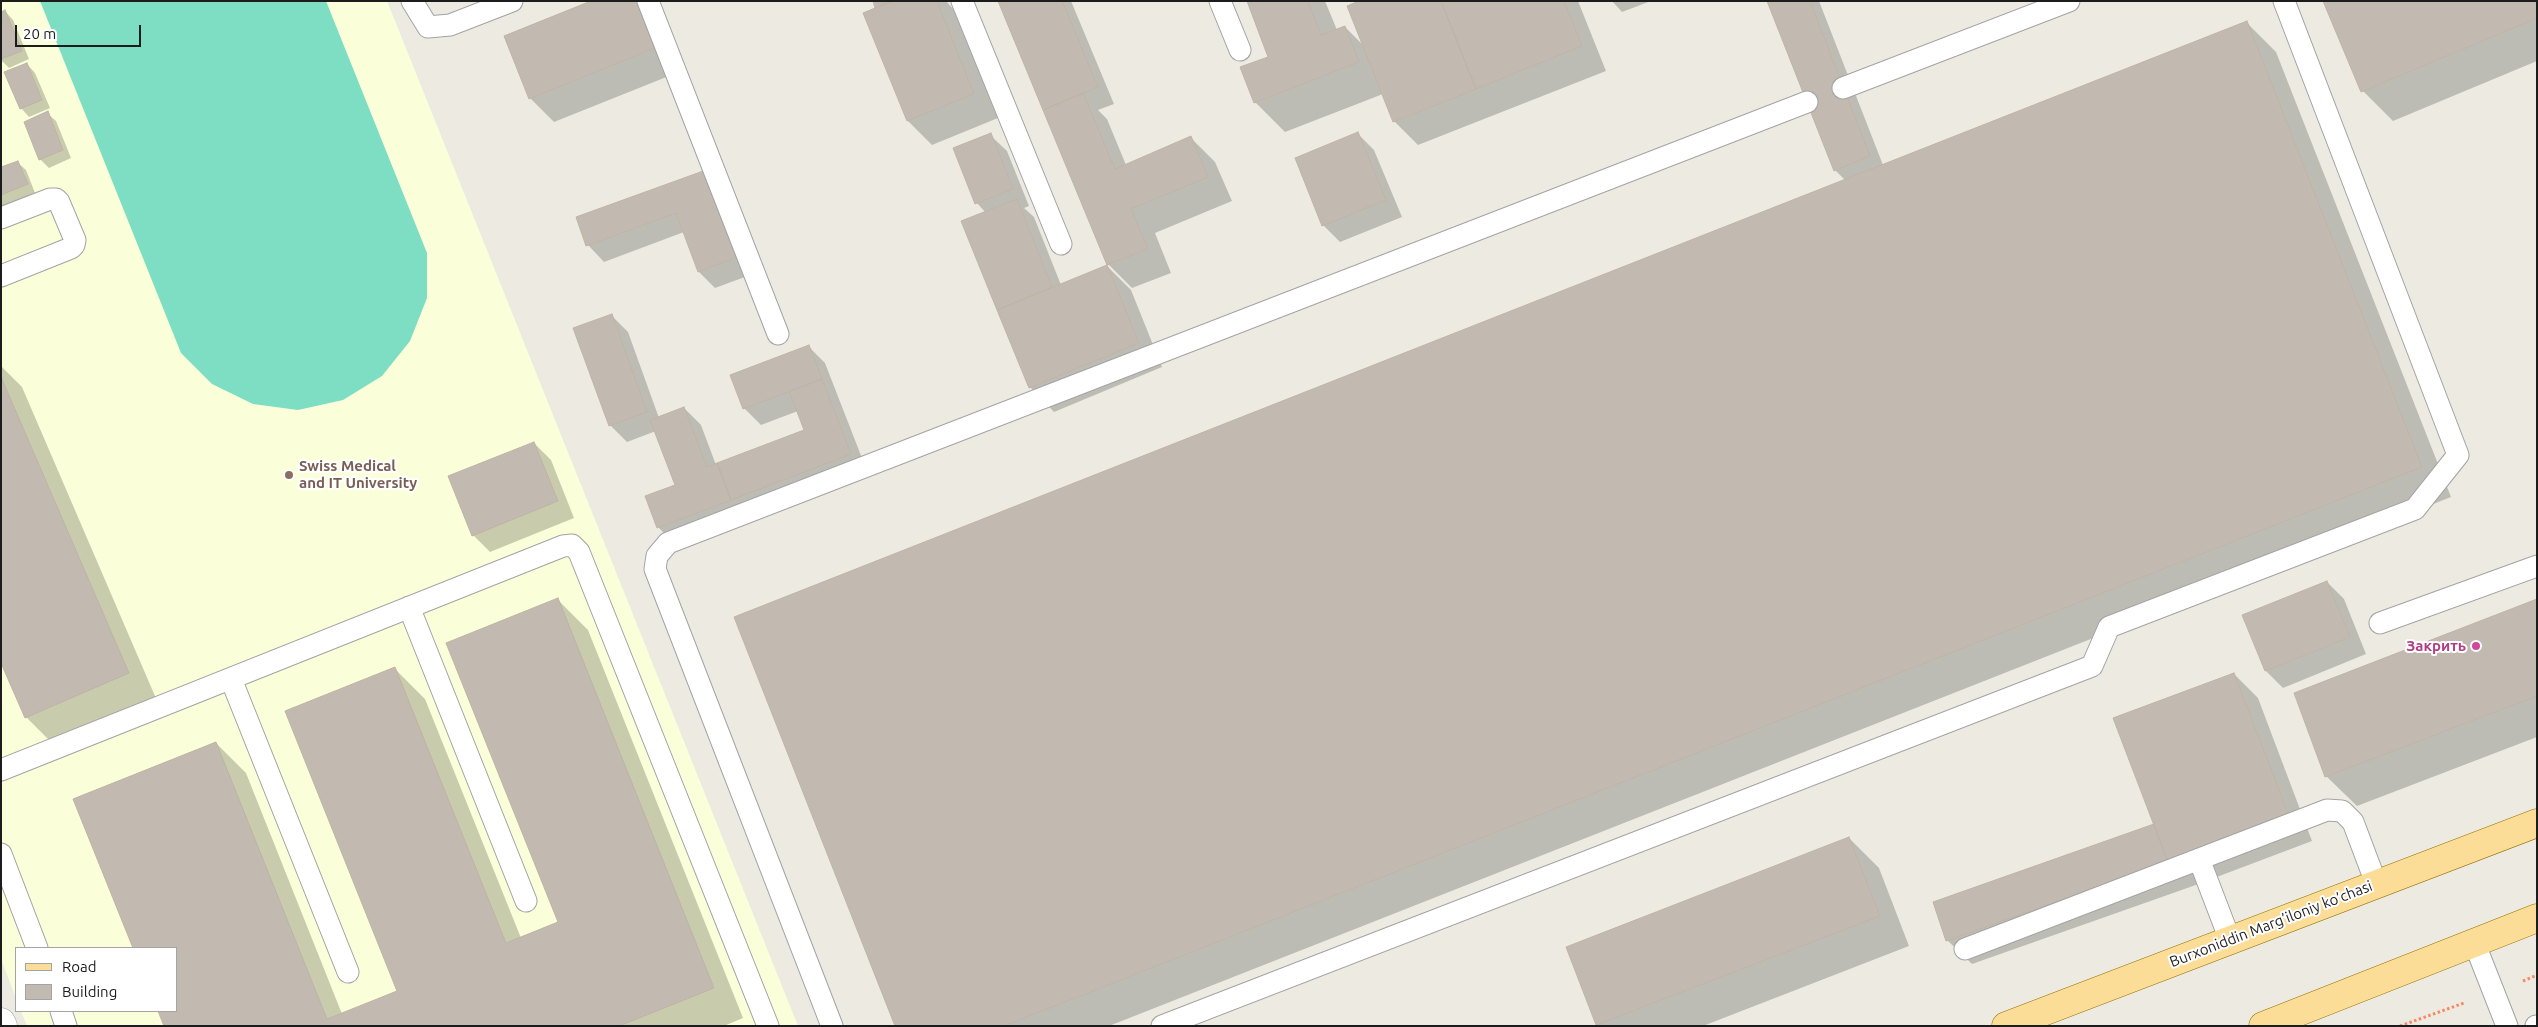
<!DOCTYPE html>
<meta charset="utf-8">
<style>
body{margin:0}
#map{position:relative;width:2538px;height:1027px;overflow:hidden;background:#edebe1;font-family:Ubuntu,sans-serif}
canvas{display:block}
.frame{position:absolute;inset:0;border:2px solid #1c1c1c;pointer-events:none}
.legend{position:absolute;left:15px;top:947px;width:162px;height:65px;box-sizing:border-box;background:#fff;border:1px solid #a4a4a4;margin:0;padding:6px 9px;list-style:none;font-size:15px;color:#1c1c1c}
.legend li{display:flex;align-items:center;gap:10px;height:25px}
.legend b{width:25px;border:1px solid #a4a4a4}
.scale{position:absolute;left:15px;top:25px;width:126px;height:22px;box-sizing:border-box;border:2px solid #1c1c1c;border-top:0;padding-left:6px;font-size:15px;line-height:18px;white-space:nowrap;color:#1c1c1c;-webkit-text-stroke:4px #fff;paint-order:stroke}
</style>
<div id="map">
<canvas width="2538" height="1027"></canvas>
<div class="frame"></div>
<ul class="legend">
<li><b style="height:6px;background:#fcdd97"></b>Road</li>
<li><b style="height:14px;background:#c2bab1"></b>Building</li>
</ul>
<div class="scale">20 m</div>
</div>
<script>
const ctx = document.querySelector('canvas').getContext('2d');
ctx.lineJoin = 'round';
function paint(path, color) { ctx.fillStyle = color; ctx.fill(path, 'evenodd'); }
const poly = rows => new Path2D(rows.map(r => 'M' + r).join(''));
function strokePath(path, color, width, dash) { ctx.strokeStyle = color; ctx.lineWidth = width; ctx.lineCap = dash ? 'butt' : 'round'; ctx.setLineDash(dash || []); ctx.stroke(path); }
function write(font, color, halo, rows, align = 'center') {
  ctx.font = font + ' Ubuntu,sans-serif'; ctx.lineWidth = 4; ctx.setLineDash([]); ctx.textBaseline = 'middle'; ctx.strokeStyle = halo; ctx.fillStyle = color; for (const [text, x, y, turn = 0] of rows) {
    ctx.save(); ctx.translate(x, y); ctx.rotate((+turn || 0) * Math.PI / 180); ctx.textAlign = isNaN(turn) ? turn : align; if (halo) ctx.strokeText(text, 0, 0); ctx.fillText(text, 0, 0); ctx.restore();
  }
}
paint(poly([
 [1,1,387,1,798,1026,27,1026,21,1011,176,1011,176,948,16,948,16,998,1,959]
]), '#faffd9');
paint(poly([
 [40,1,326,1,427,253,427,298,410,341,382,376,343,400,298,410,253,404,212,384,181,353]
]), '#7edec4');
paint(poly([
 [594,1,645,1,679,72,554,122,530,98],
 [874,1,946,1,955,11,998,118,932,145,908,121],
 [999,1,1071,1,1114,104,1098,110,1107,119,1126,165,1191,138,1215,162,1232,201,1155,233,1171,273,1132,288,1108,264],
 [1248,1,1325,1,1337,30,1345,27,1364,46,1362,1,1578,1,1606,71,1418,145,1394,121,1383,94,1285,132,1255,102,1270,57],
 [1612,1,1651,1,1622,12],
 [1769,1,1819,1,1883,165,2246,22,2276,52,2451,497,1109,1026,896,1026,1845,180,1835,170],
 [2325,1,2537,1,2537,61,2393,121,2363,91],
 [5,11,13,20,29,59,9,68,1,60,1,13],
 [27,64,35,73,50,108,29,117,21,108],
 [47,113,56,121,71,158,49,168,40,159],
 [1358,134,1374,150,1402,217,1340,242,1323,225],
 [990,135,1007,151,1029,206,1024,208,1034,217,1061,285,1107,266,1131,290,1162,367,1054,412,1030,387,963,222,986,213,977,203],
 [17,162,26,170,35,193,1,207,1,169],
 [705,172,753,274,715,288,699,272,684,232,604,262,588,245],
 [612,316,628,332,659,418,684,408,701,425,716,465,805,431,798,411,761,425,744,408,808,346,825,363,867,471,675,545,659,528,647,497,677,486,656,431,627,442,610,425],
 [1,366,22,387,158,703,56,747,26,717,1,660],
 [534,443,551,460,574,518,490,552,473,535],
 [2327,582,2344,599,2366,654,2283,688,2266,671,2244,616],
 [558,600,588,630,743,1018,724,1026,165,1026,159,1011,176,1011,176,948,134,948,75,800,216,743,246,773,342,1014,398,992,395,669,425,699,521,938,559,922],
 [2537,601,2537,737,2357,806,2326,776],
 [2234,674,2258,698,2312,841,2193,886,1972,964,1947,940,2156,825],
 [1849,838,1879,868,1909,946,1703,1026,1597,1025,1568,948]
]), '#0003');
const building = poly([
 [591,1,637,1,655,48,529,99,504,36,591,1],
 [873,1,892,1,875,8,873,1],
 [892,1,937,1,974,94,907,121,863,13,892,1],
 [998,1,1062,1,1098,87,1043,110,998,1],
 [1247,1,1308,1,1321,35,1345,26,1359,62,1254,103,1240,67,1268,57,1247,1],
 [1359,1,1441,1,1476,89,1393,122,1347,6,1359,1],
 [1441,1,1564,1,1582,46,1476,89,1441,1],
 [1767,1,1810,1,1870,156,1834,171,1767,1],
 [2323,1,2537,1,2537,18,2361,92,2323,1],
 [5,10,22,51,1,59,1,12,5,10],
 [2247,21,2422,467,1004,1026,895,1026,734,617,2247,21],
 [27,63,42,100,20,109,4,72,27,63],
 [1083,93,1115,169,1191,136,1208,177,1131,209,1148,249,1107,265,1043,110,1083,93],
 [48,111,63,150,39,160,24,122,48,111],
 [1358,132,1386,200,1322,226,1295,158,1358,132],
 [991,133,1013,189,975,204,953,148,991,133],
 [18,161,28,184,1,195,1,167,18,161],
 [706,170,737,257,698,272,676,213,586,246,576,217,706,170],
 [1017,199,1052,287,997,310,961,221,1017,199],
 [1107,265,1139,343,1029,388,997,310,1107,265],
 [612,314,647,412,609,426,573,328,612,314],
 [809,345,822,379,743,409,730,375,809,345],
 [1,377,129,673,25,718,1,663,1,377],
 [822,379,851,454,731,500,717,463,804,430,789,391,822,379],
 [684,407,707,467,717,463,731,500,657,528,645,496,675,485,650,420,684,407],
 [534,442,558,501,472,536,448,476,534,442],
 [2327,581,2350,637,2265,671,2242,615,2327,581],
 [558,598,714,988,619,1026,164,1026,158,1011,176,1011,176,948,133,948,73,799,216,742,327,1019,397,991,285,711,395,667,506,943,558,922,446,643,558,598],
 [2537,599,2537,696,2325,777,2294,693,2537,599],
 [2234,673,2289,816,2168,862,2113,718,2234,673],
 [2154,824,2168,862,1946,941,1933,902,2154,824],
 [1849,837,1880,916,1596,1025,1566,947,1849,837]
]);
paint(building, '#c2bab1');
strokePath(building, '#bfb3a4', 1);
const lane = poly([
 [412,1,428,27,450,25,512,1],
 [648,1,778,334],
 [962,1,1061,244],
 [1220,1,1240,50],
 [1843,88,2069,1],
 [1,218,50,199,56,199,59,202,75,240,74,245,71,248,1,276],
 [409,607,526,901],
 [2380,623,2537,566],
 [231,679,348,972],
 [1,770,563,546,572,545,579,552,768,1026],
 [1,854,37,948],
 [2199,859,2230,940],
 [2474,942,2507,1026],
 [1965,949,2327,810,2342,811,2353,822,2376,883],
 [61,1011,66,1026],
 [832,1026,655,569,657,556,668,543,1807,102],
 [1162,1026,2092,666,2109,627,2415,509,2458,455,2284,1],
 [2536,1026,2537,1026]
]);
const street = poly([
 [1,1022,3,1026]
]);
const primary = poly([
 [2006,1026,2537,823],
 [2263,1026,2537,918]
]);
strokePath(lane, '#a3a3a3', 23);
strokePath(street, '#a3a3a3', 29);
strokePath(primary, '#947400', 29);
strokePath(poly([
 [2523,981,2537,975],
 [2400,1026,2464,1003]
]), '#fa8665', 3, [2.5, 2.5]);
strokePath(lane, '#fff', 21);
strokePath(street, '#fff', 28);
strokePath(primary, '#fcdd97', 28);
for (const [x, y, r, color] of [
 [289,475,5,"#8d6e63"],
 [2476,646,5,"#d1479c"]
]) { const dot = new Path2D(); dot.arc(x, y, r, 0, 2 * Math.PI); ctx.fillStyle = color; ctx.fill(dot); strokePath(dot, '#fff', 2); }
write('bold 15px', '#785e54', '#fff', [
 ["Swiss Medical",299,466],
 ["and IT University",299,483]
], 'left');
write('bold 15px', '#b23c85', '#fff', [
 ["Закрить",2466,646]
], 'right');
write('15px', '#1c1c1c', '#fff', [
 ["Burxoniddin Marg’iloniy ko’chasi",2271,924,-21]
]);
</script>
